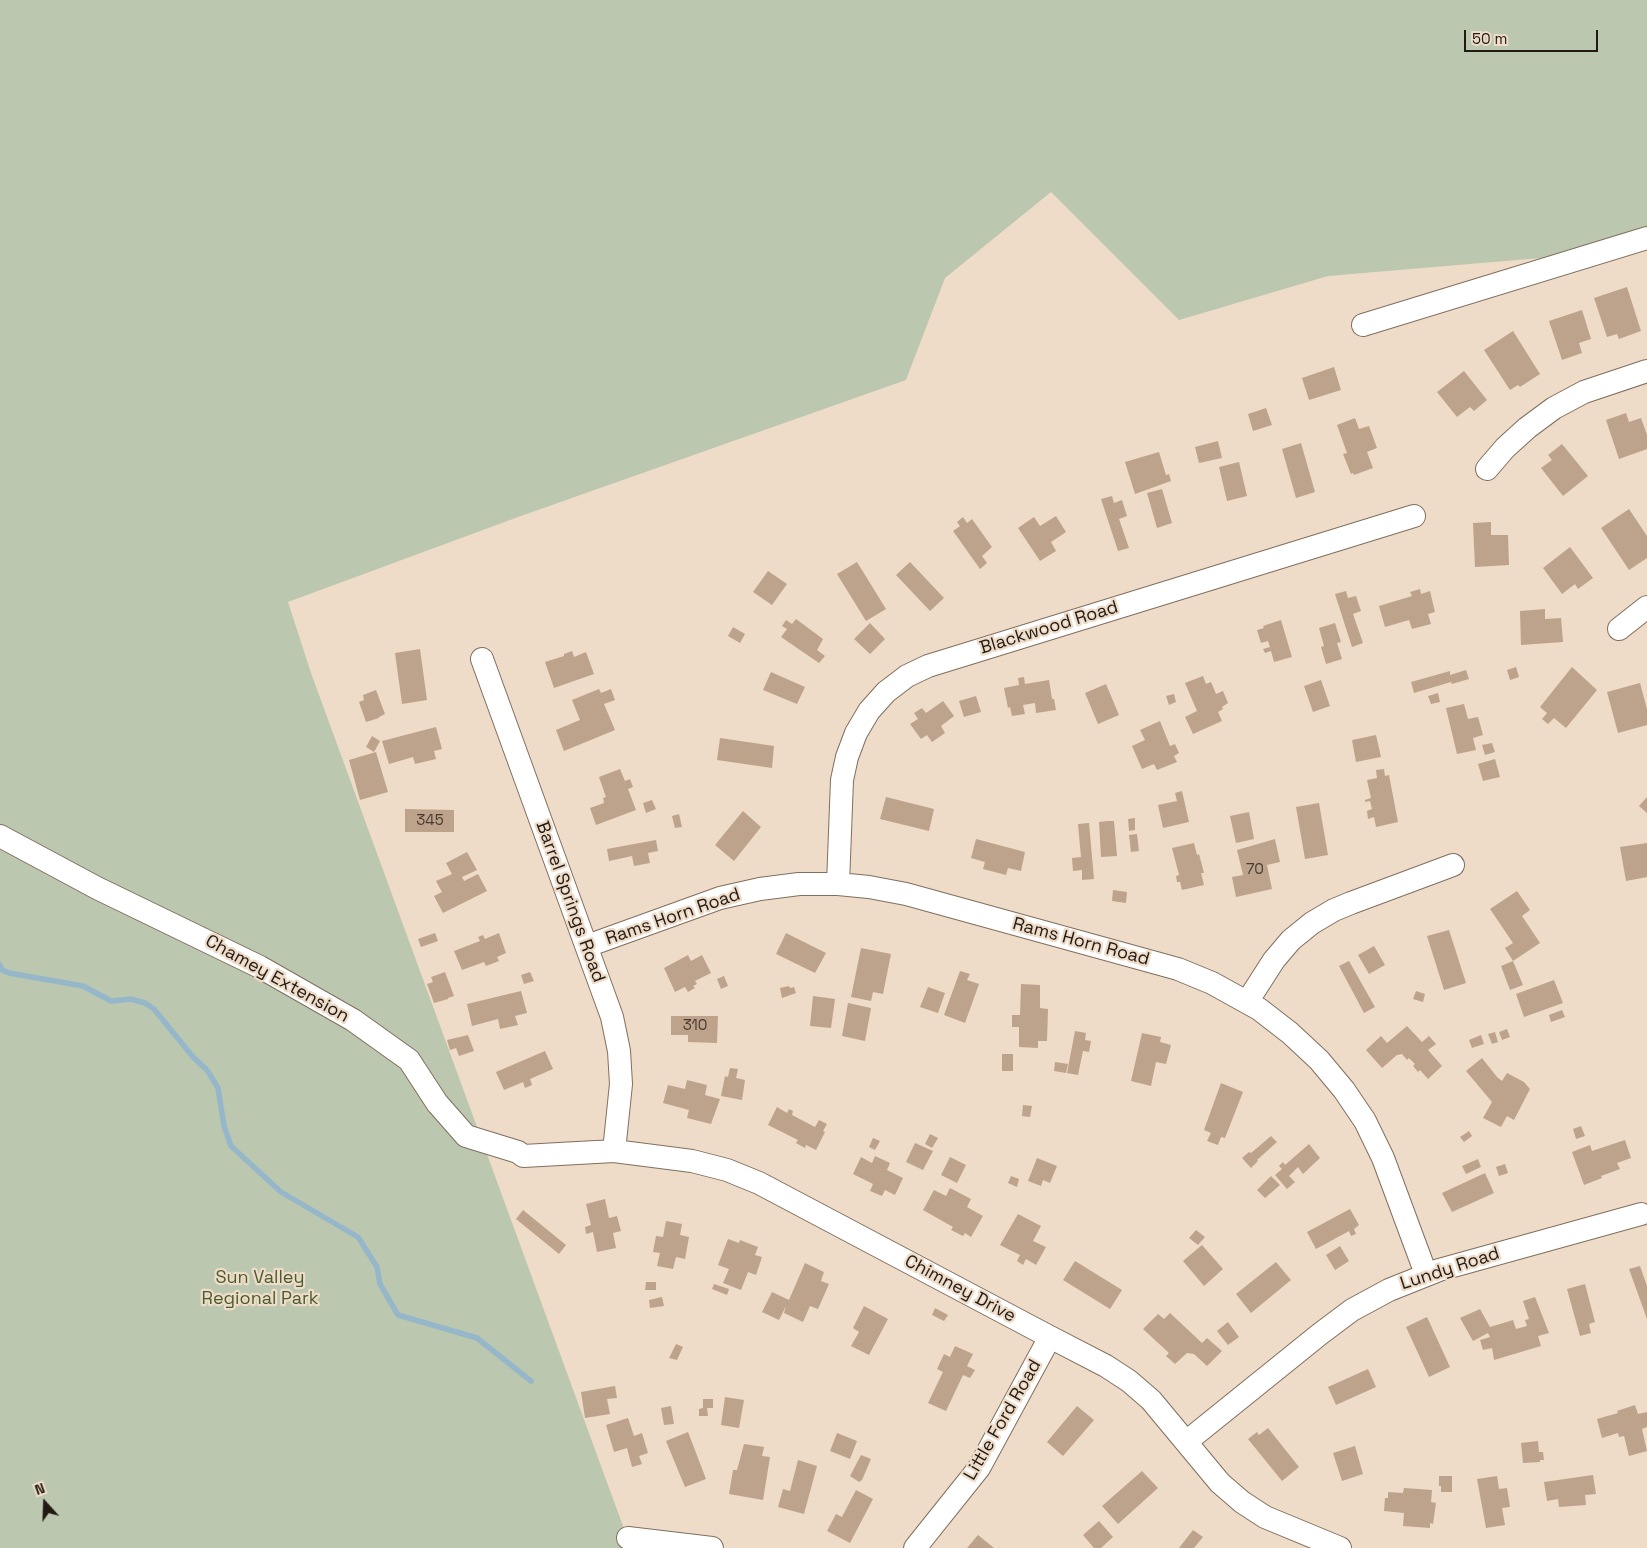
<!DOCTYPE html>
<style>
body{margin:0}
#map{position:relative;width:1647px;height:1548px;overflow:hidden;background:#eedbc8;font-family:"Space Grotesk",sans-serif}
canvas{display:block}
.north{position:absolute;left:20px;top:1478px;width:50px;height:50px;-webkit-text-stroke:4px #eedbc8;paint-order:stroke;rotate:340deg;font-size:14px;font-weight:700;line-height:20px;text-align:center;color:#211a13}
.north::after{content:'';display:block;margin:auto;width:18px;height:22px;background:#211a13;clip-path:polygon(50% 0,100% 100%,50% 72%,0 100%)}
.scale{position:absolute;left:1464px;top:30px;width:134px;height:22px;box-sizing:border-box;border:2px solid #211a13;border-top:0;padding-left:6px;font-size:15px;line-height:18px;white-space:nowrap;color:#211a13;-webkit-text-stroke:4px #eedbc8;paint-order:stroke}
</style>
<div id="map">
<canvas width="1647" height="1548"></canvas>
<div class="north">N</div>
<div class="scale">50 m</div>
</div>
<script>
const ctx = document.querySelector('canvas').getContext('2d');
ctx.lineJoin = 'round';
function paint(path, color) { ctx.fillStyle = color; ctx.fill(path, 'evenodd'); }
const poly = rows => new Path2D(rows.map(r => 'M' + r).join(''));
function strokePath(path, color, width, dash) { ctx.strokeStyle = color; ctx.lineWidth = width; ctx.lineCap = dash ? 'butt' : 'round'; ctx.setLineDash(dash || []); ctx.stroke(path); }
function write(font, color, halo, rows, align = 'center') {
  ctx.font = font + ' "Space Grotesk",sans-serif'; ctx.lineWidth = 4.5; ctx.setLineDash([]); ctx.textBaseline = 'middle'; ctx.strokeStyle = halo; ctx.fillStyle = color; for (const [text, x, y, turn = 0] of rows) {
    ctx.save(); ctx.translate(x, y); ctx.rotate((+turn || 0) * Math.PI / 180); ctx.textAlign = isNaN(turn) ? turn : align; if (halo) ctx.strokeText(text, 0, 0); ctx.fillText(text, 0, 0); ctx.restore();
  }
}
paint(poly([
 [0,0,1647,0,1647,249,1328,276,1179,320,1051,192,945,278,906,380,518,517,288,602,311,673,631,1548,0,1548]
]), '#bcc7af');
strokePath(poly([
 [0,965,2,970,9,973,83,986,111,1001,131,999,145,1003,154,1009,193,1057,207,1070,218,1088,224,1126,231,1146,281,1192,358,1237,377,1267,380,1284,398,1315,477,1338,531,1381]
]), '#96b7ca', 5.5);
paint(poly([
 [1627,287,1641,331,1619,339,1617,334,1607,337,1594,298],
 [1582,310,1591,339,1579,343,1582,353,1562,360,1549,321],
 [1513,331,1540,374,1520,387,1518,385,1510,390,1484,350],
 [1334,367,1341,390,1309,400,1302,378],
 [1464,371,1487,400,1474,411,1470,407,1457,417,1437,392],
 [1266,408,1272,425,1253,431,1248,414],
 [1626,413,1629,422,1641,418,1647,435,1647,449,1619,459,1606,420],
 [1355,418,1359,429,1369,426,1377,448,1367,452,1373,468,1354,475,1353,473,1351,474,1343,454,1347,453,1337,425],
 [1218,441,1222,458,1199,463,1195,447],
 [1301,443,1315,492,1296,498,1282,449],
 [1562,444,1588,476,1563,496,1541,468,1552,460,1548,455],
 [1159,452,1166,475,1169,474,1171,481,1135,494,1125,462],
 [1239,462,1247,496,1227,501,1219,467],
 [1162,489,1172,523,1157,528,1147,493],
 [1112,496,1114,503,1122,500,1127,516,1119,519,1129,548,1118,551,1101,499],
 [1629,509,1647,536,1647,558,1629,570,1601,528],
 [1056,516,1066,532,1051,542,1056,551,1040,561,1018,528,1034,517,1040,526],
 [963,517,967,523,972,519,992,547,982,556,987,563,980,569,953,531,960,526,957,522],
 [1491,522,1491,535,1508,535,1509,565,1475,567,1473,523],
 [1570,547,1593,578,1578,589,1575,584,1562,594,1543,568],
 [857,562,886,609,866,621,837,574],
 [910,562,944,598,930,611,896,575],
 [768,571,787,584,772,605,753,592],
 [1420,589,1421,594,1430,591,1435,612,1428,614,1431,624,1412,629,1409,620,1385,627,1379,606,1412,596,1410,592],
 [1346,591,1348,598,1356,596,1361,611,1353,614,1363,643,1352,647,1335,594],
 [1545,609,1545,619,1561,618,1563,642,1521,645,1520,611],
 [796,619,823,639,817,650,825,656,819,663,781,637,787,629,782,626,786,620,792,624],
 [1281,620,1292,657,1274,662,1271,651,1265,653,1263,649,1270,647,1268,641,1261,643,1257,630,1264,628,1263,626],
 [870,623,885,639,870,654,854,639],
 [1335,623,1341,642,1337,643,1342,659,1326,664,1321,647,1324,646,1319,628],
 [733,627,745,634,740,643,728,636],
 [420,649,427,700,402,704,395,653],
 [572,651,574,657,586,652,594,674,554,688,545,662,564,656,564,654],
 [1516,667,1519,677,1510,680,1507,670],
 [1572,667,1597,690,1566,728,1554,718,1548,724,1542,719,1547,713,1540,707],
 [1466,670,1469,679,1452,684,1451,682,1414,693,1411,682,1450,671,1450,675],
 [771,672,805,687,797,704,763,690],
 [1203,676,1206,684,1211,682,1216,694,1223,691,1228,703,1222,707,1223,709,1218,712,1222,721,1193,734,1185,717,1197,711,1185,683],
 [1024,677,1025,684,1049,680,1052,699,1054,699,1056,710,1036,713,1035,703,1023,705,1025,714,1012,716,1010,707,1008,708,1004,688,1019,685,1018,678],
 [1321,680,1330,706,1313,712,1304,686],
 [1640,683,1647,709,1647,725,1618,733,1607,692],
 [1106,684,1119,715,1098,724,1085,693],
 [599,689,601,693,611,689,615,700,604,704,615,730,564,751,556,730,580,720,572,700],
 [376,690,385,714,379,717,379,718,366,722,359,702,364,700,363,695],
 [1438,693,1440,702,1431,704,1428,696],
 [1174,694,1176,702,1169,705,1166,696],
 [976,696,981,712,964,717,959,701],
 [943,701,954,716,941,726,945,733,932,742,927,735,921,739,910,724,918,719,914,713,922,708,926,713],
 [1464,704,1468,719,1478,717,1483,735,1473,738,1476,750,1457,754,1446,708],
 [1160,721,1170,746,1175,744,1179,753,1174,756,1177,762,1157,770,1154,764,1142,769,1132,746,1145,740,1140,730],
 [436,727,442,749,434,751,436,759,415,764,413,757,389,764,382,741],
 [1376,735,1381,757,1356,762,1352,740],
 [372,736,380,741,374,752,366,747],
 [720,738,774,746,772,768,717,760],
 [1492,743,1495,752,1485,755,1482,745],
 [376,752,388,792,360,800,349,760],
 [1495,759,1500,777,1483,781,1478,764],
 [620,769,625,781,630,779,633,787,628,789,636,810,596,825,590,808,604,803,603,798,606,797,599,777],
 [1384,769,1385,776,1389,775,1398,822,1376,827,1374,817,1368,819,1367,811,1372,809,1370,801,1365,802,1365,800,1371,798,1367,780,1377,778,1376,770],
 [1182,791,1189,822,1163,828,1158,805,1177,801,1175,793],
 [886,797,934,809,929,831,880,819],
 [1647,797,1647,813,1639,806],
 [652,800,656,809,646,813,643,803],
 [1319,803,1328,855,1305,859,1296,807],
 [405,809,454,810,454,832,405,832],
 [743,811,761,827,734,861,715,845],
 [1249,812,1254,839,1236,843,1230,816],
 [679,814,682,827,675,828,672,816],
 [1135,818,1135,830,1129,831,1128,819],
 [1107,821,1114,821,1117,856,1101,857,1099,822],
 [1089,823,1094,879,1082,880,1082,870,1073,871,1072,858,1081,857,1078,824],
 [1137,834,1139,851,1131,852,1129,835],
 [976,839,1025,852,1021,871,1008,868,1006,875,983,869,985,862,971,858],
 [1275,839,1280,862,1267,865,1272,889,1236,897,1232,877,1243,875,1237,850],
 [656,840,658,851,648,853,650,863,634,866,632,856,609,861,607,849],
 [1194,843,1197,855,1199,854,1204,873,1201,873,1204,885,1182,890,1180,882,1177,882,1176,876,1179,875,1172,848],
 [1647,843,1647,877,1626,881,1620,847],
 [467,852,477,870,462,877,464,881,478,874,487,891,443,913,434,896,442,892,436,881,452,874,446,863],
 [1113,890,1127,892,1126,903,1112,901],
 [1517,891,1530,910,1522,916,1540,943,1513,961,1505,948,1513,943,1490,909],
 [1449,930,1466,983,1444,990,1427,936],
 [435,933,438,941,421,947,418,939],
 [499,933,506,953,497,957,499,961,486,966,484,962,462,970,454,951,480,941,478,937,483,935,485,939],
 [786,933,826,953,815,973,776,954],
 [1374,946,1385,965,1369,974,1358,955],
 [861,948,891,954,883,994,873,992,871,1001,851,997],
 [688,955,691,961,702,955,711,973,695,981,697,984,693,986,695,988,688,992,685,987,675,992,664,968],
 [1349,961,1375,1007,1364,1013,1339,966],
 [1513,961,1523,985,1510,990,1501,966],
 [960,971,970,974,967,980,979,984,965,1023,944,1015],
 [445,972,454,996,448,998,448,999,434,1003,427,984,433,982,431,977],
 [530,972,534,981,524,984,521,975],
 [724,976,728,986,721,989,717,979],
 [1554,980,1563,1003,1524,1017,1516,994],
 [1021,984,1040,985,1040,1008,1048,1009,1047,1041,1038,1041,1038,1048,1019,1047,1019,1027,1012,1027,1012,1015,1020,1015],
 [789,986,790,988,794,987,796,993,782,998,780,988],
 [928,987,945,993,938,1013,920,1007],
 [521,991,527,1013,515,1016,518,1025,500,1029,498,1019,472,1026,467,1004],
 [1416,991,1425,994,1423,1002,1413,999],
 [813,996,835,999,831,1028,810,1026],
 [848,1003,871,1008,865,1041,842,1036],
 [1562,1010,1565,1017,1551,1022,1549,1015],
 [671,1016,718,1016,717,1043,688,1042,688,1035,671,1035],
 [1407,1026,1422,1042,1429,1036,1436,1044,1428,1050,1442,1066,1428,1079,1420,1070,1418,1072,1413,1066,1415,1064,1409,1058,1407,1060,1402,1054,1397,1055,1382,1068,1366,1050,1381,1036,1387,1043],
 [1507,1029,1510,1037,1502,1040,1499,1032],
 [1075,1031,1086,1033,1085,1040,1091,1041,1089,1052,1083,1051,1078,1075,1067,1073],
 [1495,1032,1498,1042,1492,1044,1488,1034],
 [1142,1033,1161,1037,1160,1042,1171,1045,1166,1064,1156,1062,1151,1086,1131,1081],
 [468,1035,474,1051,459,1056,456,1048,450,1050,447,1040],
 [1481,1035,1484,1044,1472,1048,1469,1040],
 [545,1051,553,1069,530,1079,532,1085,525,1088,523,1082,504,1090,496,1072],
 [1002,1054,1013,1054,1013,1071,1002,1071],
 [1482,1058,1497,1077,1502,1081,1507,1073,1524,1082,1530,1089,1514,1120,1507,1116,1501,1127,1483,1118,1492,1102,1466,1071],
 [1055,1062,1068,1064,1066,1073,1054,1071],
 [730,1068,738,1069,736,1078,745,1080,742,1100,721,1096,725,1076,728,1077],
 [687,1080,707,1085,705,1095,720,1099,711,1124,687,1118,689,1110,663,1103,668,1085,685,1089],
 [1221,1083,1243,1092,1225,1138,1221,1137,1218,1145,1207,1141,1211,1133,1204,1130],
 [1023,1105,1032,1106,1030,1117,1022,1116],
 [777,1107,787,1113,789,1109,793,1111,792,1115,815,1127,819,1120,827,1124,823,1131,825,1132,816,1150,806,1145,805,1148,796,1143,798,1140,768,1125],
 [1581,1126,1585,1136,1576,1139,1573,1129],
 [1469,1131,1472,1136,1464,1142,1460,1137],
 [930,1134,938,1138,932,1148,925,1144],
 [1271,1136,1277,1142,1257,1160,1258,1161,1251,1168,1242,1158,1249,1152,1251,1153],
 [873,1138,880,1141,875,1150,869,1147],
 [1625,1140,1631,1158,1617,1163,1620,1169,1601,1176,1602,1178,1584,1185,1572,1152,1590,1145,1592,1151],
 [915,1143,933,1151,923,1170,906,1162],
 [1309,1144,1320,1158,1303,1174,1298,1167,1289,1176,1295,1182,1287,1189,1275,1175,1282,1169,1279,1166,1283,1162,1285,1165],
 [875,1156,890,1163,887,1170,903,1178,895,1195,885,1190,882,1196,870,1191,873,1184,853,1174,861,1157,872,1163],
 [950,1157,966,1165,957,1183,941,1175],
 [1037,1158,1057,1166,1050,1183,1043,1180,1041,1186,1028,1181],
 [1478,1159,1481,1167,1466,1174,1462,1166],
 [1505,1164,1508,1173,1499,1176,1496,1167],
 [1485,1173,1494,1193,1452,1212,1442,1193],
 [1011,1176,1019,1179,1017,1187,1008,1183],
 [1271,1176,1280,1185,1265,1198,1257,1190],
 [950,1188,971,1199,967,1207,983,1216,971,1237,965,1233,963,1236,951,1230,953,1227,923,1210,934,1190,946,1196],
 [605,1199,609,1218,617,1216,621,1231,613,1233,616,1248,597,1252,593,1232,586,1234,585,1227,591,1225,586,1204],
 [1350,1209,1359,1225,1354,1229,1356,1234,1351,1236,1349,1231,1316,1249,1307,1232],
 [523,1210,566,1245,559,1254,516,1219],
 [1018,1214,1041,1226,1033,1241,1046,1247,1036,1265,1026,1259,1023,1265,1017,1261,1020,1255,1000,1245],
 [666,1221,682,1224,680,1235,689,1237,685,1259,676,1257,673,1269,657,1266,660,1253,653,1252,656,1236,663,1237],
 [1196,1230,1205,1237,1198,1245,1189,1238],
 [728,1239,739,1243,740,1240,758,1247,755,1255,762,1257,756,1275,748,1272,741,1290,723,1283,729,1269,718,1265],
 [1202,1245,1223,1269,1204,1286,1183,1261],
 [1340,1246,1349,1261,1335,1270,1326,1255],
 [1075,1261,1122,1290,1110,1309,1063,1280],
 [1276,1262,1291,1280,1251,1313,1236,1294],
 [805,1263,824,1272,821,1281,829,1284,818,1309,810,1306,803,1322,784,1313,786,1306,779,1320,762,1312,772,1292,789,1300],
 [1640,1266,1647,1286,1647,1319,1629,1269],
 [646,1282,656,1282,656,1290,645,1290],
 [714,1284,729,1289,727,1295,712,1289],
 [1585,1284,1595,1322,1589,1324,1591,1333,1580,1336,1567,1289],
 [662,1297,664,1306,650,1308,649,1300],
 [1535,1297,1549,1333,1538,1336,1541,1346,1494,1360,1492,1348,1483,1350,1480,1340,1490,1337,1488,1333,1473,1341,1460,1318,1480,1309,1490,1327,1513,1320,1516,1329,1527,1326,1525,1320,1529,1319,1523,1301],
 [864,1306,888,1319,869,1355,851,1346,859,1332,853,1328],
 [935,1308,948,1315,944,1321,932,1315],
 [1170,1313,1202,1343,1207,1338,1222,1351,1207,1366,1194,1354,1187,1353,1175,1364,1166,1356,1169,1353,1143,1329,1158,1314,1164,1319],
 [1427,1317,1450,1367,1429,1377,1406,1327],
 [1228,1322,1239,1337,1228,1345,1217,1331],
 [676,1344,683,1347,677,1360,669,1358],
 [955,1346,973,1354,967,1366,975,1370,970,1378,963,1375,946,1411,928,1403,943,1372,937,1369,944,1354,950,1357],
 [1368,1369,1376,1387,1336,1405,1328,1387],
 [615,1386,617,1398,607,1399,610,1414,585,1418,581,1392],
 [725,1397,744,1400,739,1428,721,1425],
 [703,1399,713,1399,713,1408,707,1408,708,1416,699,1416,699,1409,703,1408],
 [1635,1405,1638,1414,1647,1412,1647,1427,1642,1429,1647,1451,1629,1456,1624,1436,1619,1437,1618,1433,1602,1438,1597,1419,1618,1413,1617,1411],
 [671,1406,674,1424,664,1425,661,1408],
 [1077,1406,1094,1420,1063,1456,1047,1442],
 [628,1418,634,1436,642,1433,648,1453,639,1456,642,1464,632,1467,627,1448,614,1452,606,1425],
 [1268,1428,1299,1467,1282,1481,1248,1439,1257,1432,1259,1435],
 [688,1432,706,1479,685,1487,666,1441],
 [837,1433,857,1441,850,1459,830,1451],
 [1538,1441,1539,1452,1543,1452,1544,1460,1540,1460,1540,1462,1523,1463,1521,1443],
 [744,1444,764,1447,762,1456,770,1457,763,1500,729,1494,733,1470,737,1470],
 [1355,1446,1363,1474,1342,1481,1333,1453],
 [861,1455,871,1459,862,1480,859,1482,850,1476],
 [798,1460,817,1466,804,1514,778,1507,783,1489,790,1491],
 [1142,1471,1158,1488,1118,1524,1102,1506],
 [1593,1475,1596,1494,1585,1495,1586,1505,1559,1507,1558,1499,1547,1501,1544,1482],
 [1439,1476,1452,1476,1452,1492,1441,1492,1441,1486,1439,1486],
 [1497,1476,1499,1489,1507,1488,1510,1507,1502,1508,1505,1525,1486,1528,1477,1479],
 [1404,1488,1432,1490,1431,1502,1436,1503,1433,1524,1430,1523,1430,1528,1403,1526,1404,1513,1384,1511,1385,1498,1388,1498,1388,1492,1403,1493],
 [856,1490,873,1499,850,1543,827,1531,836,1514,842,1517],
 [1099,1521,1113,1537,1101,1548,1094,1548,1083,1535],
 [1193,1530,1203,1537,1194,1548,1179,1548],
 [978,1535,994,1548,967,1548]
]), '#bea38c');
const minor = poly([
 [1363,325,1647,238],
 [1487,469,1505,448,1527,428,1554,408,1584,392,1647,371],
 [1619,629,1647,607],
 [482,659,612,1017,619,1051,621,1084,614,1151],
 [0,836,97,888,260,967,353,1020,409,1060,437,1103,466,1136,518,1152,523,1156,614,1151,692,1161,727,1170,759,1183,1050,1337,1106,1366,1129,1381,1151,1400,1220,1483,1242,1502,1265,1517,1340,1548],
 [838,884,842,780,847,757,856,733,869,711,886,692,907,676,928,666,1414,516],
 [587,946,720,898,760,889,799,884,838,884,869,887,906,894,1178,969,1212,983,1259,1009,1290,1033,1319,1060,1344,1090,1365,1121,1383,1158,1426,1274],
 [1247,1002,1274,960,1291,940,1312,923,1334,910,1351,903,1453,865],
 [1186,1442,1320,1334,1352,1310,1389,1290,1439,1270,1641,1214],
 [628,1538,712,1548],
 [915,1548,979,1468,1050,1337]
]);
strokePath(minor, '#806f5e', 24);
strokePath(minor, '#fff', 22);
write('15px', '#483c31', null, [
 ["345",430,821],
 ["70",1255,870],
 ["310",695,1026]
]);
write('18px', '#211a13', '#eedbc8', [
 ["Blackwood Road",1049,628,-17],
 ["Barrel Springs Road",570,902,70],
 ["Rams Horn Road",673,917,-19],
 ["Rams Horn Road",1081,942,15],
 ["Chamey Extension",277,979,29],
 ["Lundy Road",1450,1269,-18],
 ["Chimney Drive",960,1289,28],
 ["Little Ford Road",1003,1420,-60]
]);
write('18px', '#495c2d', '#eedbc8', [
 ["Sun Valley",260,1278],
 ["Regional Park",260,1299]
]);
</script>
